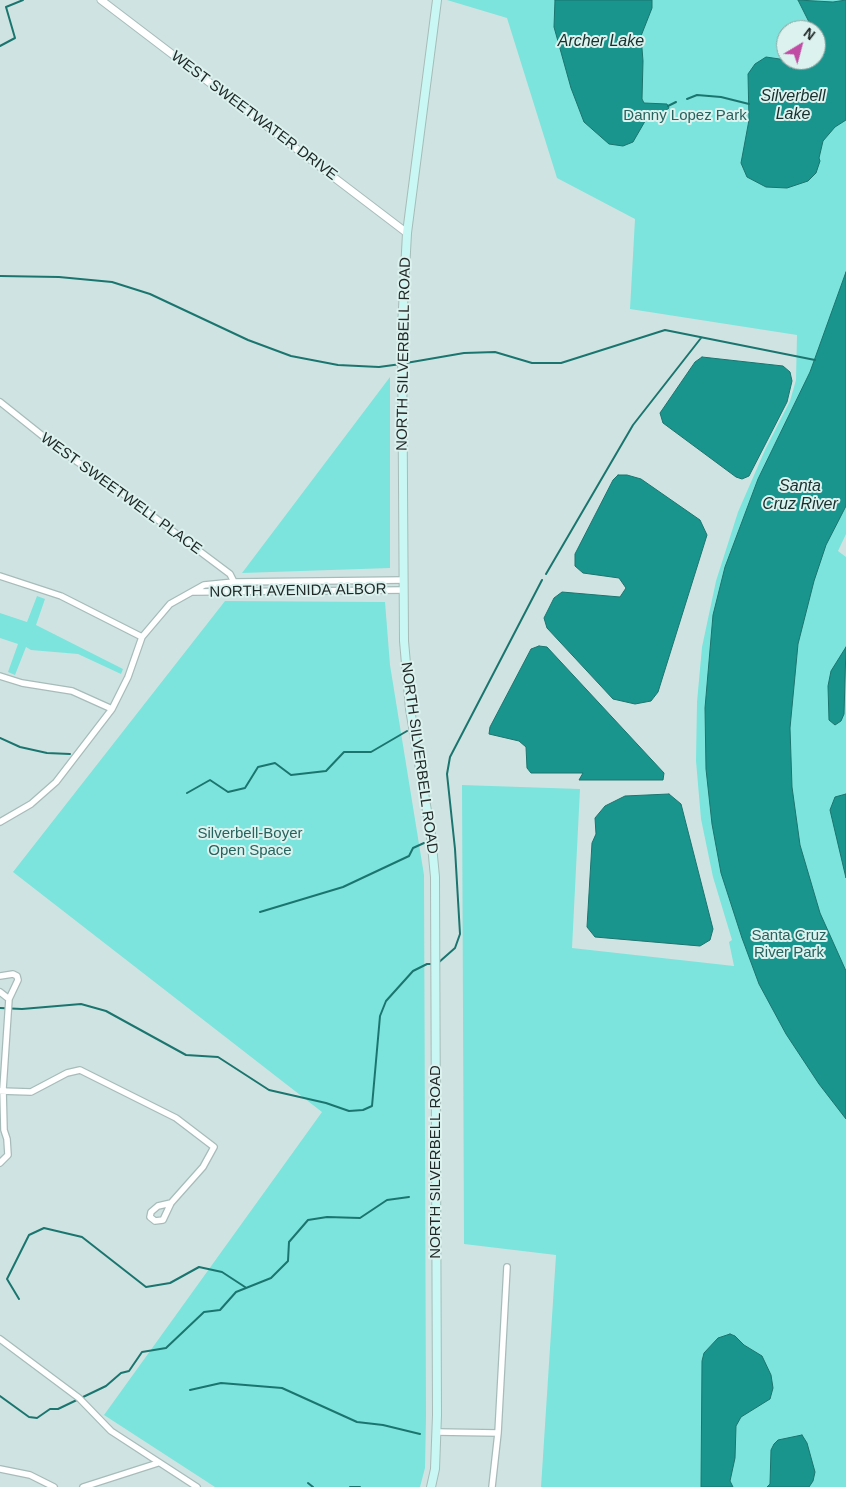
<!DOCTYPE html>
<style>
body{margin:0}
#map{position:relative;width:846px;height:1487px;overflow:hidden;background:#cfe4e2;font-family:Helvetica,sans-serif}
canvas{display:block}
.north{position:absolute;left:776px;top:20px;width:50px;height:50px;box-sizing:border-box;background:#dcf2ef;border:1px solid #91a29f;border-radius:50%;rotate:37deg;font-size:14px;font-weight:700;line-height:20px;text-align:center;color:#212928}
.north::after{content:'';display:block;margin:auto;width:18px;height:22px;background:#c04ca4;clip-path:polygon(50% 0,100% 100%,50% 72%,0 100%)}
</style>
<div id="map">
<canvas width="846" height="1487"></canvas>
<div class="north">N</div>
</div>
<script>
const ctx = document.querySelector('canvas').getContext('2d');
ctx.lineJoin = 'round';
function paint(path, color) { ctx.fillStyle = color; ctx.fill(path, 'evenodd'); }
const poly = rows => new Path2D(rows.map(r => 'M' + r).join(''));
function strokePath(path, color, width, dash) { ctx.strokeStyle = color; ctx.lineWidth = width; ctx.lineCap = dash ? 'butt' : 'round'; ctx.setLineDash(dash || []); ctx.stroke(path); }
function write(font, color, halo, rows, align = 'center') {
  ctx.font = font + ' Helvetica,sans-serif'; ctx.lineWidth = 4; ctx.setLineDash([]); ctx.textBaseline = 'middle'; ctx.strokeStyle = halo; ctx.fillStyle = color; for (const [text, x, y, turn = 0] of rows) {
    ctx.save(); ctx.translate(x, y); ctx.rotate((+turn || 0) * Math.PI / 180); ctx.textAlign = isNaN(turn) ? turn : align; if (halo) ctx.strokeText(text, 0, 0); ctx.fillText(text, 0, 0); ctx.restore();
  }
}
paint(poly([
 [447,0,846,0,846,534,838,551,846,557,846,1487,541,1487,556,1255,464,1244,462,785,580,789,572,948,734,966,729,942,732,940,713,877,701,819,696,761,697,702,702,647,716,581,738,512,765,450,790,401,796,380,797,335,630,309,635,219,557,178,507,18],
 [786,30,816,30,816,60,786,60],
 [390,377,390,568,242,573],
 [37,596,45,599,36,625,123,669,121,674,78,654,31,650,26,647,15,675,8,672,18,644,0,638,0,613,27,622],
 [225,601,385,602,390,665,424,875,426,1416,425,1468,420,1487,215,1487,104,1415,322,1112,13,872]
]), '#7ce4dc');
const water = poly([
 [555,0,652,0,652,8,641,36,643,61,642,99,644,103,667,104,669,108,658,116,648,116,633,142,623,146,609,144,584,122,571,88,554,27,555,0],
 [798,0,833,2,846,0,846,120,835,127,823,141,819,158,820,161,816,173,808,181,787,188,766,187,747,177,741,163,749,120,748,74,755,64,766,57,793,61,816,60,816,30,813,30,798,0],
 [846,272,846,506,826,545,814,581,798,644,790,728,792,787,800,845,820,913,846,971,846,1119,819,1084,786,1034,759,984,742,938,721,873,712,824,706,769,705,708,713,615,725,567,758,479,810,372,846,272],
 [702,357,783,366,790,372,792,381,787,402,749,476,742,479,736,477,663,423,660,413,695,362,702,357],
 [618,475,627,475,641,479,700,520,707,535,658,692,651,701,635,704,613,699,547,628,544,618,554,598,562,592,620,597,626,588,619,578,583,573,575,566,575,554,613,480,618,475],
 [539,646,547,647,664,773,663,780,579,780,583,773,531,773,527,768,526,747,519,741,489,734,490,727,531,649,539,646],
 [846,647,844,714,841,721,835,725,829,720,828,686,831,671,846,647],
 [669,794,681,804,713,929,710,940,700,946,595,937,587,927,592,843,596,834,595,818,605,806,625,796,669,794],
 [846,794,846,878,830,810,835,797,846,794],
 [730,1334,735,1336,744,1345,762,1356,771,1375,773,1388,770,1399,741,1417,736,1426,735,1458,730,1481,733,1487,701,1487,702,1361,704,1353,718,1338,730,1334],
 [802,1435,807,1443,815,1472,813,1481,809,1487,767,1487,770,1484,771,1450,774,1444,778,1440,802,1435]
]);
paint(water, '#19958e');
strokePath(water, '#1b756f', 1);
strokePath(poly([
 [0,46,15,38,6,7,23,0],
 [687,99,697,95,721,97,749,104],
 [668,106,676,102],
 [0,276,59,277,112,282,150,294,248,340,291,356,338,365,379,367,401,364],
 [406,363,464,353,495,352,532,363,561,363,665,330,815,360],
 [546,574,633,425,701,338],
 [0,738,20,747,47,753,70,754],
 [187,793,210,780,228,792,245,788,258,767,275,763,291,775,326,771,344,752,371,752,407,731],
 [260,912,343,887,409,856,413,848,424,843],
 [438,963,455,948,460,934,455,849,447,774,450,757,542,580],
 [0,1008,22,1009,81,1004,106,1011,186,1055,218,1057,269,1090,326,1103,349,1111,363,1110,372,1106,380,1016,386,1001,413,971,427,964,434,964],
 [19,1299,7,1279,29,1235,44,1228,82,1237,146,1287,170,1283,199,1267,222,1272,245,1287],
 [190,1390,221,1383,282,1388,357,1422,383,1425,420,1434],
 [0,1396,29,1417,37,1418,50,1409,58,1409,106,1386,121,1373,129,1371,142,1352,166,1348,204,1312,220,1310,236,1292,271,1278,288,1261,289,1242,308,1220,327,1217,360,1218,387,1200,409,1197],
 [308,1483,313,1487],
 [350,1487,360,1487]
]), '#1b756f', 2);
const minor = poly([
 [0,402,59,449,126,496,230,574,234,582,233,590],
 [0,576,61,596,142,637],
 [193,592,404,590],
 [0,676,22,683,72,691,112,709],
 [0,822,31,804,56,782,112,709,128,677,142,637,170,604,204,585,234,582,404,580],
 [0,976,13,974,17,976,18,980,9,999,3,1089,4,1130,7,1139,8,1155,0,1163],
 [0,992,9,999],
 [0,1091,31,1092,67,1073,80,1070,176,1118,214,1147,203,1167,171,1203,163,1220,155,1221,150,1217,151,1212,158,1206,171,1203],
 [0,1339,79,1398,111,1431,197,1487],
 [437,1432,498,1433],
 [0,1469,30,1475,54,1487],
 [83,1487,158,1463],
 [492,1487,498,1433,507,1267]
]);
const tertiary = poly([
 [101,0,407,233]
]);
const secondary = poly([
 [431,1487,435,1469,437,1415,435,877,431,835,410,709,404,641,402,327,407,233,437,0]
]);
strokePath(minor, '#a7bcb9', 8);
strokePath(tertiary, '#a7bcb9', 9);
strokePath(secondary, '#a7bcb9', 10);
strokePath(minor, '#fff', 5.5);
strokePath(tertiary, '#fff', 7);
strokePath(secondary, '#c9f7f3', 8);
write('15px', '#212928', '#dcf2ef', [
 ["WEST SWEETWATER DRIVE",254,116,37],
 ["NORTH SILVERBELL ROAD",404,354,-89],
 ["WEST SWEETWELL PLACE",121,494,36],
 ["NORTH AVENIDA ALBOR",298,591,-1],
 ["NORTH SILVERBELL ROAD",419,758,82],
 ["NORTH SILVERBELL ROAD",436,1162,-90]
]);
write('15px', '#27635e', '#dcf2ef', [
 ["Danny Lopez Park",685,116],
 ["Silverbell-Boyer",250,834],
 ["Open Space",250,851],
 ["Santa Cruz",789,936],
 ["River Park",789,953]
]);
write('italic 16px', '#17302d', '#dcf2ef', [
 ["Archer Lake",601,42],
 ["Silverbell",793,97],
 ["Lake",793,115],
 ["Santa",800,487],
 ["Cruz River",800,505]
]);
</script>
